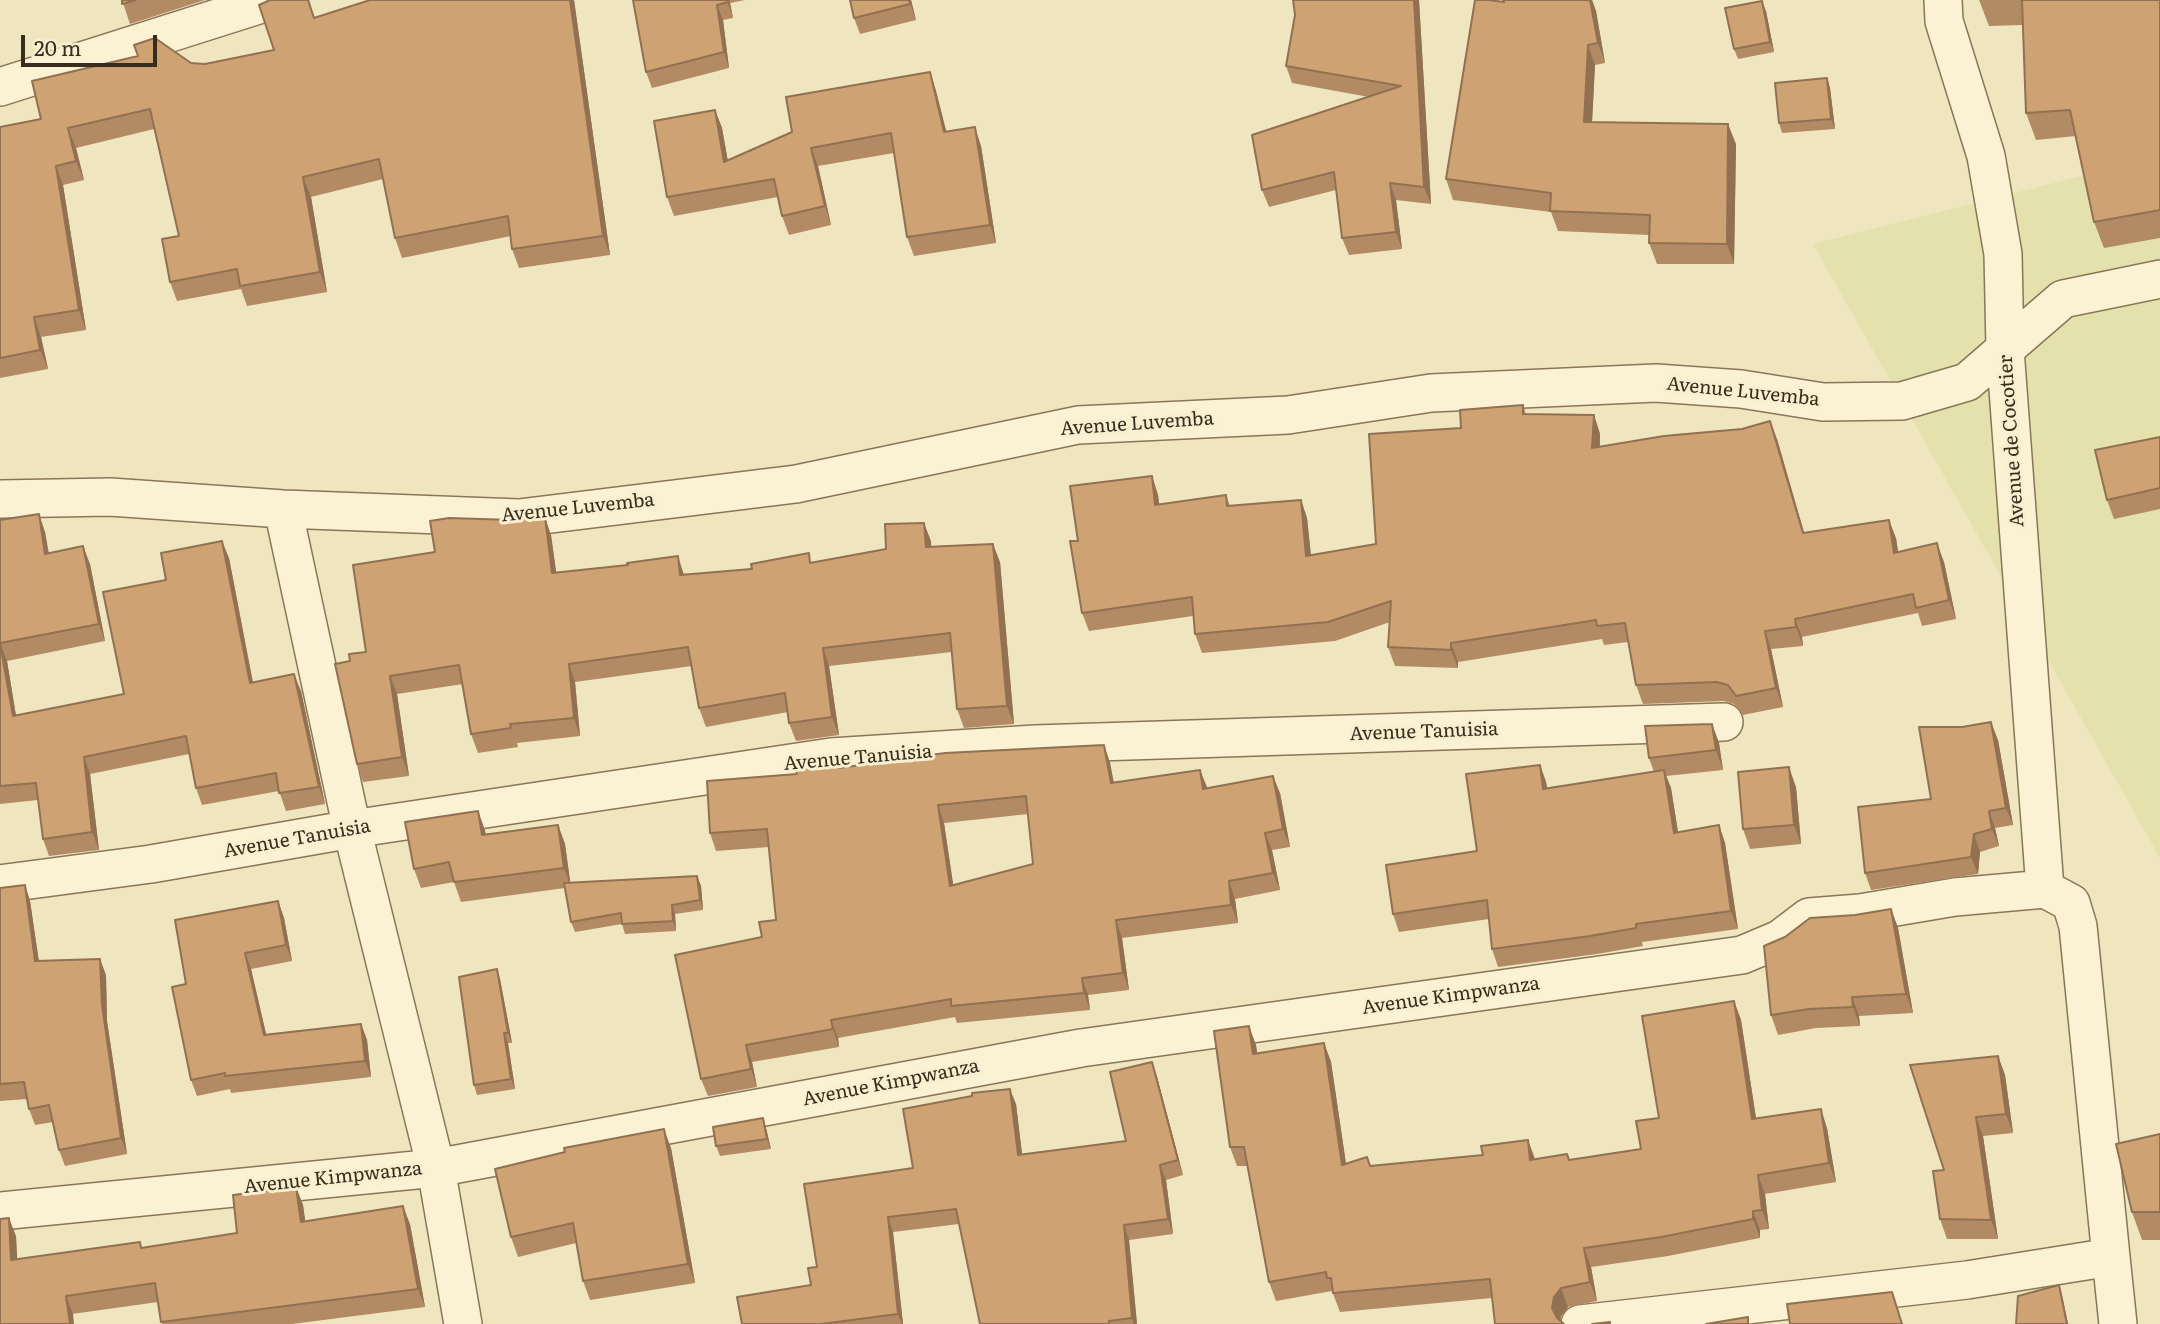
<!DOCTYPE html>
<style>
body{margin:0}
#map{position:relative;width:2160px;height:1324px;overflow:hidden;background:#efe6c0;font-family:Literata,serif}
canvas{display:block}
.scale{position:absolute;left:21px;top:35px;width:136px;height:32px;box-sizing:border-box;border:4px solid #382c1c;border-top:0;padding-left:9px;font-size:21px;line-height:24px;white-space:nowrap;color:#382c1c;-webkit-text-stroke:5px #f7efcf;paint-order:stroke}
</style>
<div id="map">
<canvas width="2160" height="1324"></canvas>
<div class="scale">20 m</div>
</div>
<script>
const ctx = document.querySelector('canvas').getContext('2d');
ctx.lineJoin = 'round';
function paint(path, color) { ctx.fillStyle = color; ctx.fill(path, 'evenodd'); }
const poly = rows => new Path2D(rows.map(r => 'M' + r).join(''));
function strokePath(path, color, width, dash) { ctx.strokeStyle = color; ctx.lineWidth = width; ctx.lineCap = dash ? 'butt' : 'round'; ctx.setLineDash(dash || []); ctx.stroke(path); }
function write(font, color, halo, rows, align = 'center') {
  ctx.font = font + ' Literata,serif'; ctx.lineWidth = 6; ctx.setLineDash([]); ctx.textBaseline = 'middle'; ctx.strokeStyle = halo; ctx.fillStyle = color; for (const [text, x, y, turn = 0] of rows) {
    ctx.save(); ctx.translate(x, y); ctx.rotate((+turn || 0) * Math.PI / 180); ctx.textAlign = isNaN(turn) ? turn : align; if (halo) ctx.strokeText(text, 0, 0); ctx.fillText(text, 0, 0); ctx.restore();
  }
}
paint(poly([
 [2160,156,2160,858,1813,244]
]), '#e5e1ad');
const minor = poly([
 [1943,0,1944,21,1986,156,2003,254,2005,349,2045,889],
 [0,87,274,0],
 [0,499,110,497,283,509,519,518,796,484,1078,425,1288,415,1431,393,1656,383,1741,389,1823,402,1902,401,1967,382,2063,299,2160,279],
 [283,509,352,829,436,1168,463,1324],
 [0,884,151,864,352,829,831,757,1035,744,1724,722],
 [0,1211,436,1168,1081,1048,1742,955,1780,939,1809,917,1860,913,1955,897,2045,889,2071,903,2078,926,2111,1257],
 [1580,1324,1967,1280,2111,1257,2118,1324]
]);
strokePath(minor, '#897657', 40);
strokePath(minor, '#faf2d3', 37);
paint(poly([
 [122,0,205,0,130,24],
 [270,0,309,0,314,18,370,0,574,0,610,255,519,268,512,249,511,236,402,258,395,238,383,179,311,197,327,292,247,306,241,289,177,301,170,282,179,236,154,129,76,148,84,180,63,185,86,330,41,337,48,369,0,378,0,127,41,119,191,63,205,64,274,50],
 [633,0,745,0,730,3,733,18,723,20,729,68,652,88,646,72],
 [911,0,916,20,860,34,854,18],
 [1293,0,1419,0,1431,204,1396,200,1402,249,1349,255,1342,238,1336,190,1269,207,1262,190,1369,97,1292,83,1286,66,1295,15],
 [1503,0,1592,0,1596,11,1605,63,1595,65,1592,122,1736,144,1734,264,1657,264,1649,243,1649,235,1558,231,1551,212,1453,200,1446,179,1504,2],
 [1979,0,2160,0,2160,238,2104,248,2094,222,2076,136,2036,140,2026,113,2023,25,1989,26],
 [1766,11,1774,52,1738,59,1734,49],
 [930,72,936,91,946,131,981,146,996,243,914,256,907,237,894,153,818,166,831,225,789,235,782,216,778,197,674,216,667,197,715,110,722,128,728,161],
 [1827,78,1830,88,1835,129,1782,133,1779,123],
 [1523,405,1526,414,1594,415,1600,434,1600,447,1777,439,1804,532,1896,538,1898,552,1944,562,1956,619,1922,626,1918,613,1802,637,1803,646,1771,649,1783,707,1743,715,1734,704,1724,701,1643,704,1636,685,1628,642,1604,645,1602,639,1458,662,1458,668,1395,666,1388,647,1390,622,1335,641,1202,653,1195,634,1193,616,1089,631,1082,613,1078,541,1152,476,1158,495,1159,504,1226,495,1230,506,1301,500,1307,518,1311,556,1376,544,1461,428],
 [2160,437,2160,509,2114,519,2107,500],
 [0,520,45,532,49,553,90,564,105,641,7,661,16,716,124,694,166,580,229,558,253,682,301,691,325,804,286,811,279,791,202,805,196,788,189,754,90,774,99,850,49,856,43,839,38,800,0,804],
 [551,535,556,573,684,575,812,562,931,541,931,546,1000,562,1014,724,964,728,957,709,952,652,829,666,839,735,796,741,789,723,788,712,706,727,699,708,692,666,575,682,580,736,517,743,518,747,478,753,471,734,463,684,397,694,409,776,363,782,357,764,350,661],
 [1712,724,1719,743,1723,770,1666,776,1671,788,1678,832,1719,825,1725,843,1738,929,1642,942,1643,946,1597,954,1498,967,1492,949,1489,919,1399,932,1393,914,1477,851,1540,765,1546,782,1547,788,1654,772,1649,758],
 [1998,740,2013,825,1995,828,1999,846,1980,852,1978,874,1871,890,1865,873,1931,799],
 [1104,745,1110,763,1114,783,1280,793,1290,847,1272,850,1280,890,1235,899,1238,923,1122,938,1129,990,1088,995,1090,1010,957,1023,955,1017,838,1038,839,1047,752,1062,757,1087,708,1096,701,1079,762,937,776,920,769,847,716,851,710,833,797,774,838,760,841,768],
 [1028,814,1033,864,953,885,944,823],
 [1796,787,1801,844,1750,849,1743,829],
 [478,811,486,835,558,825,565,844,570,883,697,876,701,886,703,910,675,914,676,931,625,934,622,924,575,932,571,922,565,888,461,902,454,882,421,888,414,869],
 [25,885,30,901,39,961,106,975,107,1021,127,1154,65,1166,59,1150,53,1122,35,1125,29,1109,27,1099,0,1101,0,888],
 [278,901,284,918,292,961,251,969,266,1034,361,1024,367,1040,371,1077,231,1093,230,1089,197,1096,191,1080,186,984],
 [1891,909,1898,928,1913,1013,1859,1016,1860,1026,1816,1028,1778,1035,1771,1015,1785,937,1855,915],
 [500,979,512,1043,508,1043,515,1089,477,1095,474,1085],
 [1734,1001,1741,1020,1756,1118,1827,1128,1836,1182,1765,1194,1769,1229,1760,1230,1760,1238,1668,1256,1591,1267,1597,1301,1568,1307,1561,1316,1492,1298,1340,1312,1332,1291,1276,1301,1269,1282,1247,1166,1237,1166,1230,1147,1256,1045,1257,1054,1324,1043,1331,1062,1346,1164,1370,1166,1535,1159,1567,1154,1570,1160,1641,1149,1659,1118],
 [1998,1056,2005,1075,2013,1133,1983,1136,1998,1239,1947,1239,1940,1219,1944,1170],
 [1152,1062,1157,1077,1183,1175,1166,1180,1173,1234,1129,1240,1137,1324,980,1324,959,1224,893,1232,903,1324,742,1324,811,1285,817,1267,913,1168,1016,1104,1022,1154,1126,1141],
 [766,1128,771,1149,720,1156,716,1146],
 [2160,1134,2160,1240,2142,1240,2132,1212],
 [671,1148,695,1283,590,1300,583,1281,576,1243,518,1257,511,1237],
 [296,1187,303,1205,305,1222,410,1224,425,1307,292,1324,162,1324,158,1302,0,1324,16,1236,17,1259,142,1248,237,1233]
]), '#b28b64');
paint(poly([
 [570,0,574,0,610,255,603,236],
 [727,0,729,0,730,3,733,18],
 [909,0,911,0,916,20],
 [1414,0,1419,0,1431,204,1424,187],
 [1590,0,1592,0,1596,11,1605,63,1598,43],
 [1762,1,1766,11,1774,52,1770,42],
 [717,5,723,20,729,68,724,52],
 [1588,45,1595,65,1591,142,1584,122],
 [930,72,936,91,951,150,944,132],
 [1827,78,1830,88,1835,129,1831,119],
 [715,110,722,128,731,180,724,162],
 [1728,124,1736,144,1734,264,1727,244],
 [975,127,981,146,996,243,990,225],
 [68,128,76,148,84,180,76,161],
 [811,148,818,166,831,225,825,206],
 [56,166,63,185,86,330,79,310],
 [303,177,311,197,327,292,320,272],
 [1390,183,1396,200,1402,249,1396,232],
 [34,317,41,337,48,369,40,350],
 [1594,415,1600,434,1599,467,1592,448],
 [1770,421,1777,439,1809,551,1803,533],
 [1152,476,1158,495,1162,523,1155,505],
 [1301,500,1307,518,1313,575,1306,556],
 [39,514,45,532,51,571,45,554],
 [545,517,551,535,559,592,552,573],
 [1889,520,1896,538,1901,571,1894,553],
 [924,523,931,541,932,565,926,547],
 [222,541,229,558,256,700,250,683],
 [1937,543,1944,562,1956,619,1949,600],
 [993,544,1000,562,1014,724,1007,706],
 [83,546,90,564,105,641,99,624],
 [678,556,684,575,687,594,680,575],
 [1795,619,1802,637,1803,646,1796,627],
 [1765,631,1771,649,1783,707,1776,688],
 [0,643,7,661,19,734,13,716],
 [1451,643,1458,662,1458,668,1451,650],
 [823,648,829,666,839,735,832,717],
 [569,664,575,682,580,736,574,718],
 [294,674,301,691,325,804,319,787],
 [390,676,397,694,409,776,402,757],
 [1991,722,1998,740,2013,825,2006,808],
 [1712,724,1719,743,1723,770,1716,750],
 [1104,745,1110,763,1117,801,1111,783],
 [84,757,90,774,99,850,92,832],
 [1540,765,1546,782,1550,806,1543,789],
 [1789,767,1796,787,1801,844,1794,825],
 [1200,770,1207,787,1210,807,1203,789],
 [1664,770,1671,788,1681,851,1674,833],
 [1273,776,1280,793,1290,847,1283,829],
 [938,805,944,823,956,903,950,886],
 [478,811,485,830,489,854,482,835],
 [1989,811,1995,828,1999,846,1992,829],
 [558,825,565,844,571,887,564,868],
 [1719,825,1725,843,1738,929,1731,911],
 [1265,833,1272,850,1280,890,1273,873],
 [1974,834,1980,852,1978,874,1971,857],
 [697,876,701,886,703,910,700,900],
 [1229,881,1235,899,1238,923,1231,905],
 [25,885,30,901,41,977,35,961],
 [278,901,284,918,292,961,286,945],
 [672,905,675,914,676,931,673,921],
 [1891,909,1898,928,1913,1013,1906,994],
 [1116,920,1122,938,1129,990,1123,973],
 [245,953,251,969,270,1051,264,1035],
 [100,959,106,975,107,1021,127,1154,121,1138,102,1005],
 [497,969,500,979,512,1043,508,1033],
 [1082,978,1088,995,1090,1010,1084,993],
 [1852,997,1859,1016,1860,1026,1853,1007],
 [1734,1001,1741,1020,1759,1138,1752,1119],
 [831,1020,838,1038,839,1047,833,1029],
 [361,1024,367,1040,371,1077,365,1061],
 [1249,1026,1256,1045,1260,1073,1253,1054],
 [504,1033,508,1043,515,1089,511,1079],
 [1324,1043,1331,1062,1349,1184,1342,1165],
 [746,1045,752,1062,757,1087,751,1069],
 [1998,1056,2005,1075,2013,1133,2006,1114],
 [1152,1062,1157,1077,1183,1175,1178,1160],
 [1010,1089,1016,1104,1024,1170,1018,1155],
 [1821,1109,1827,1128,1836,1182,1829,1163],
 [1976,1117,1983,1136,1998,1239,1991,1220],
 [763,1118,766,1128,771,1149,767,1139],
 [664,1129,671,1148,695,1283,688,1264],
 [1528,1140,1535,1159,1537,1179,1530,1160],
 [1160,1165,1166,1180,1173,1234,1168,1219],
 [1758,1175,1765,1194,1769,1229,1762,1210],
 [296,1187,303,1205,308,1240,301,1222],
 [403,1206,410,1224,425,1307,418,1289],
 [1753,1211,1760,1230,1760,1238,1753,1219],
 [888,1217,893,1232,903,1324,902,1324,898,1314],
 [9,1218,16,1236,18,1278,11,1260],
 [1124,1225,1129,1240,1137,1324,1134,1324,1132,1318],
 [1584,1248,1591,1267,1597,1301,1590,1282],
 [2059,1285,2062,1295,2068,1324,2067,1324],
 [1561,1288,1568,1307,1561,1316,1560,1324,1552,1308,1554,1297],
 [66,1296,73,1314,74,1324,70,1324]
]), '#917151');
const building = poly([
 [122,0,136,0,122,4,122,0],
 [270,0,308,0,314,18,370,0,570,0,603,236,512,249,508,216,395,238,379,159,303,177,320,272,240,286,237,269,170,282,162,239,179,236,150,109,68,128,76,161,56,166,79,310,34,317,40,350,0,358,0,127,41,119,32,81,138,56,134,45,155,38,191,63,205,64,274,50,259,5,270,0],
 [633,0,727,0,728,2,717,5,724,52,646,72,633,0],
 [850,0,909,0,910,4,854,18,850,0],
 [1293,0,1414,0,1424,187,1390,183,1396,232,1342,238,1334,172,1262,190,1252,135,1401,86,1286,66,1295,15,1293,0],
 [1475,0,1489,0,1504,2,1503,0,1590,0,1598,43,1588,45,1584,122,1728,124,1727,244,1649,243,1650,215,1550,211,1551,193,1446,179,1475,0],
 [2022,0,2160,0,2160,210,2094,222,2070,110,2026,113,2022,0],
 [1762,1,1770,42,1734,49,1725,8,1762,1],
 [930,72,944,132,975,127,990,225,907,237,891,133,811,148,825,206,782,216,774,179,667,197,654,121,715,110,724,162,792,132,786,97,930,72],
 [1827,78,1831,119,1779,123,1775,83,1827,78],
 [1523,405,1523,414,1594,415,1592,448,1664,436,1742,429,1770,421,1803,533,1889,520,1894,553,1937,543,1949,600,1916,608,1913,594,1795,619,1796,627,1765,631,1776,688,1736,696,1728,685,1717,682,1636,685,1625,623,1597,626,1596,620,1451,643,1451,650,1388,647,1391,601,1328,622,1195,634,1192,597,1082,613,1070,541,1078,541,1070,486,1152,476,1155,505,1226,495,1227,506,1301,500,1306,556,1376,544,1369,434,1461,428,1460,410,1523,405],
 [2160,437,2160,488,2107,500,2095,450,2160,437],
 [39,514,45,554,83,546,99,624,0,643,13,716,124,694,103,592,166,580,161,553,222,541,250,683,294,674,319,787,279,793,276,773,196,788,186,736,84,757,92,832,43,839,36,783,0,786,0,520,39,514],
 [545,517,552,573,628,565,627,563,678,556,680,575,752,569,751,564,809,553,810,563,886,549,885,524,924,523,926,547,993,544,1007,706,957,709,950,633,823,648,832,717,789,723,785,693,699,708,688,647,569,664,574,718,510,724,511,728,471,734,459,665,390,676,402,757,357,764,335,664,350,661,349,654,366,652,353,565,435,552,430,521,449,518,512,520,545,517],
 [1991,722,2006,808,1989,811,1992,829,1974,834,1971,857,1865,873,1858,807,1931,799,1919,727,1962,727,1991,722],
 [1712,724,1716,750,1649,758,1645,726,1712,724],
 [1104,745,1111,783,1200,770,1203,789,1273,776,1283,829,1265,833,1273,873,1229,881,1231,905,1116,920,1123,973,1082,978,1084,993,951,1006,951,999,831,1020,833,1029,746,1045,751,1069,701,1079,675,955,762,937,759,922,776,920,767,829,710,833,707,781,797,774,795,765,827,760,838,760,839,768,945,753,1104,745],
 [1026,796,1033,864,950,886,938,805,1026,796],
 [1540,765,1543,789,1664,770,1674,833,1719,825,1731,911,1636,924,1636,928,1590,936,1492,949,1487,900,1393,914,1386,865,1477,851,1466,774,1540,765],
 [1789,767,1794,825,1743,829,1738,772,1789,767],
 [478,811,482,835,558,825,564,868,454,882,449,862,414,869,405,822,478,811],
 [697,876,700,900,672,905,673,921,622,924,621,913,571,922,564,883,697,876],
 [25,885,35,961,100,959,102,1005,121,1138,59,1150,49,1105,29,1109,24,1082,0,1084,0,888,25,885],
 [278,901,286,945,245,953,264,1035,361,1024,365,1061,225,1076,225,1073,191,1080,172,987,186,984,175,920,278,901],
 [1891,909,1906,994,1852,997,1853,1007,1809,1009,1771,1015,1764,946,1785,937,1810,918,1855,915,1891,909],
 [497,969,508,1033,504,1033,511,1079,474,1085,459,977,497,969],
 [1734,1001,1752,1119,1821,1109,1829,1163,1758,1175,1762,1210,1753,1211,1753,1219,1661,1237,1584,1248,1590,1282,1561,1288,1554,1297,1552,1308,1557,1318,1564,1324,1495,1324,1490,1279,1333,1293,1331,1278,1327,1278,1326,1272,1269,1282,1244,1147,1230,1147,1214,1031,1249,1026,1253,1054,1324,1043,1342,1165,1367,1157,1370,1166,1483,1155,1481,1146,1528,1140,1530,1160,1567,1154,1569,1160,1641,1149,1636,1121,1659,1118,1642,1016,1734,1001],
 [1998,1056,2006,1114,1976,1117,1991,1220,1940,1219,1933,1171,1944,1170,1910,1065,1998,1056],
 [1152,1062,1178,1160,1160,1165,1168,1219,1124,1225,1132,1318,1109,1321,1109,1324,980,1324,956,1209,888,1217,898,1314,821,1324,742,1324,737,1297,811,1285,808,1268,817,1267,804,1184,913,1168,903,1109,972,1096,972,1093,1010,1089,1018,1155,1126,1141,1110,1072,1152,1062],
 [763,1118,767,1139,716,1146,713,1127,763,1118],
 [664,1129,688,1264,583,1281,573,1223,511,1237,495,1169,565,1152,564,1148,664,1129],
 [2160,1134,2160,1212,2132,1212,2116,1144,2160,1134],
 [296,1187,301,1222,403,1206,418,1289,161,1322,155,1283,66,1296,70,1324,0,1324,0,1219,9,1218,11,1260,140,1242,141,1248,237,1233,233,1195,296,1187],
 [2059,1285,2067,1324,2016,1324,2018,1296,2059,1285],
 [1892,1292,1902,1324,1790,1324,1787,1304,1892,1292],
 [1748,1317,1748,1324,1706,1324,1748,1317],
 [1610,1322,1610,1324,1592,1324,1610,1322]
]);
paint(building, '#cfa274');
strokePath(building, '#917151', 2);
write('19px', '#382c1c', '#f7efcf', [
 ["Avenue Luvemba",1743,392,6],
 ["Avenue Luvemba",1137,424,-4],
 ["Avenue de Cocotier",2012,441,-94],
 ["Avenue Luvemba",578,508,-6],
 ["Avenue Tanuisia",1424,732,-2],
 ["Avenue Tanuisia",858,758,-5],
 ["Avenue Tanuisia",297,839,-10],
 ["Avenue Kimpwanza",1451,996,-8],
 ["Avenue Kimpwanza",891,1083,-11],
 ["Avenue Kimpwanza",333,1178,-6]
]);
</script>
